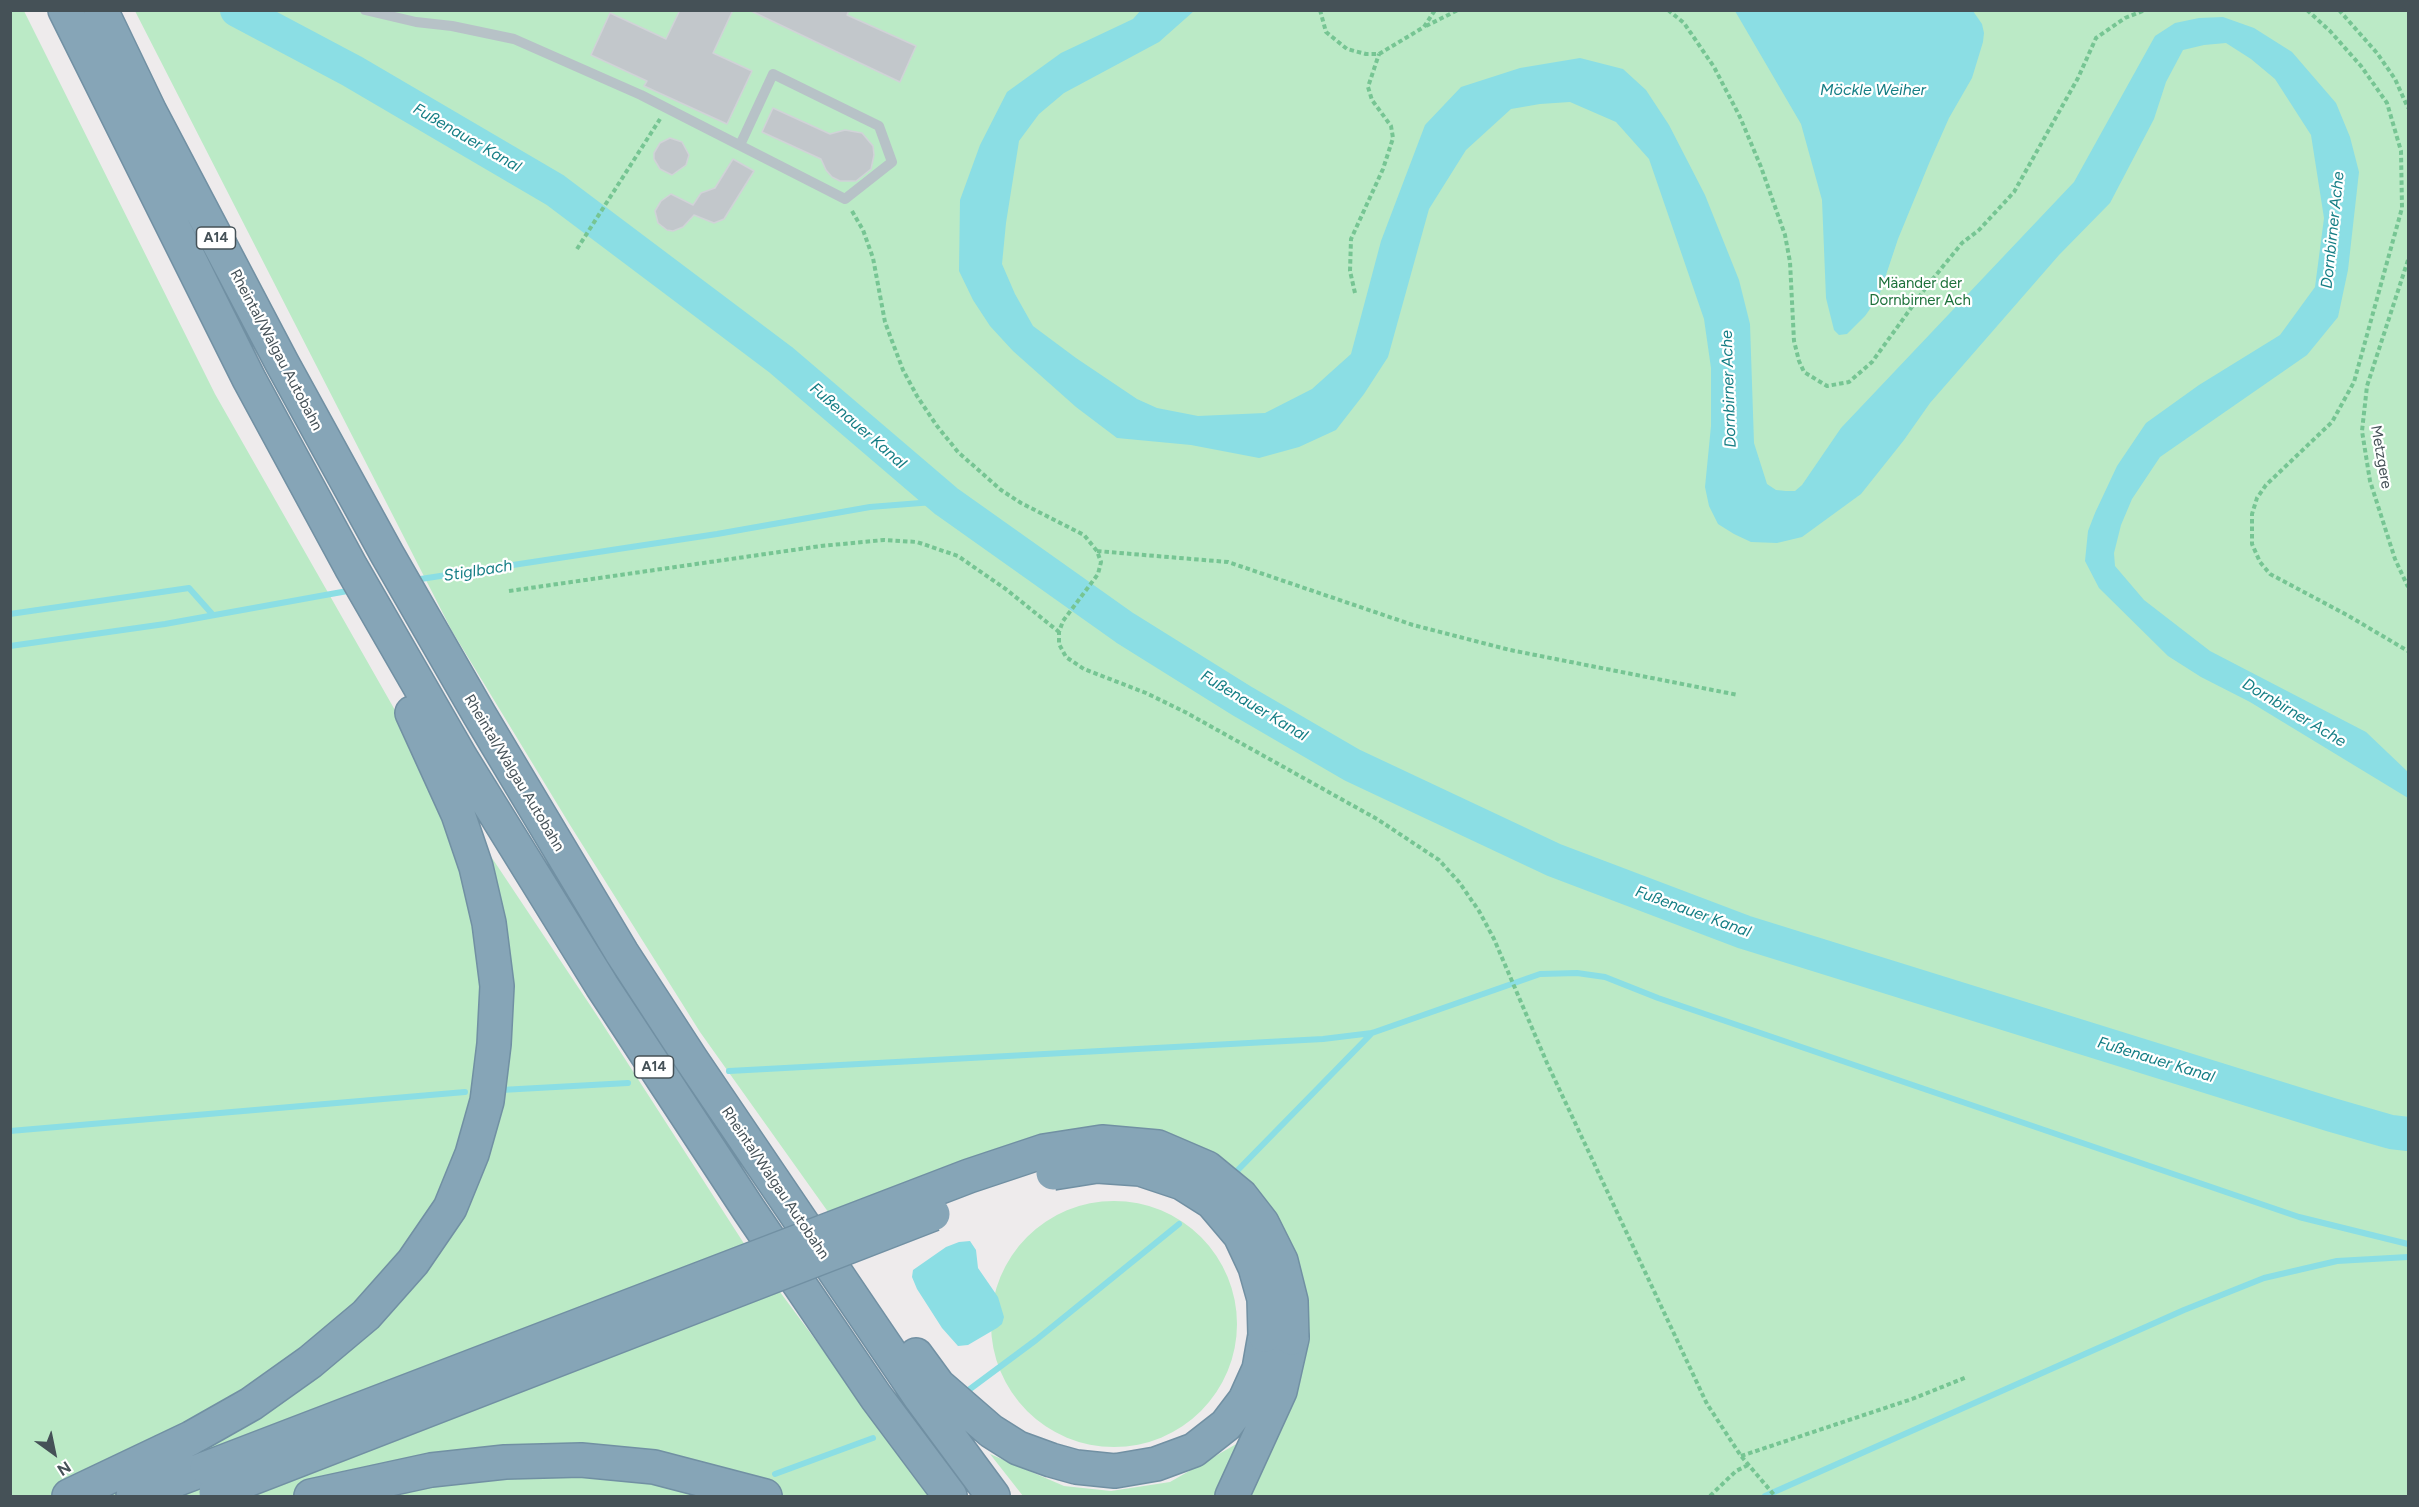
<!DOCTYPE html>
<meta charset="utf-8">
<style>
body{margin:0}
#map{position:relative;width:2419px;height:1507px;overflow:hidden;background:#eeebec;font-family:Figtree,sans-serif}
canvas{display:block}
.frame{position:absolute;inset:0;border:12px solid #455157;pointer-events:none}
.north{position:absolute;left:24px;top:1423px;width:60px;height:60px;-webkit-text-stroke:4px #fff;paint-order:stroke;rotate:147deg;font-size:16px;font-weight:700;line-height:24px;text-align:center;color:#455157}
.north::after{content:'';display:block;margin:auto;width:21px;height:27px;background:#455157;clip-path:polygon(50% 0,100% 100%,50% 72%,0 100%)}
</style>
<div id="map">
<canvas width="2419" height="1507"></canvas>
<div class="frame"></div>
<div class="north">N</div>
</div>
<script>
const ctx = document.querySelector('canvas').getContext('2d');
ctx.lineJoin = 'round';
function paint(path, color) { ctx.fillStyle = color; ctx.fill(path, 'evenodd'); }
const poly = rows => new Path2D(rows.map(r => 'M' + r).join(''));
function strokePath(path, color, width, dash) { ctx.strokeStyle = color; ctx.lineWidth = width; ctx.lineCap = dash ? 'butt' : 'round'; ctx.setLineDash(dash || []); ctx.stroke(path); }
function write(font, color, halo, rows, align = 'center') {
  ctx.font = font + ' Figtree,sans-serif'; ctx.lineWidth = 4.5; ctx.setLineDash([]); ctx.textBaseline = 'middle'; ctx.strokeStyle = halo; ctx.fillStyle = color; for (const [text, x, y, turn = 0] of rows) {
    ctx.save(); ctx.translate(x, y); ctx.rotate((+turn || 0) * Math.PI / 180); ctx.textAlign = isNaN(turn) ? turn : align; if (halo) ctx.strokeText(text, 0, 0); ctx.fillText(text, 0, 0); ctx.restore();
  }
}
paint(poly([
 [10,11,24,11,215,394,404,726,596,1014,743,1242,931,1496,11,1496],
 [135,11,2408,11,2408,1496,1241,1496,1303,1339,1145,1133,831,1216,700,1032,570,825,452,631],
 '991 1324a123 123 0 1 1 246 0a123 123 0 1 1-246 0Z',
 [1245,1439,1215,1496,1023,1496,990,1454,1064,1486,1111,1491,1170,1482]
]), '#bbeac6');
paint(poly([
 [1141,10,1194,11,1159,42,1064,93,1039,114,1019,141,1006,223,1002,264,1015,294,1033,326,1076,358,1137,399,1157,408,1198,416,1265,413,1312,389,1351,354,1381,241,1425,125,1461,87,1520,68,1580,58,1623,69,1646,90,1669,125,1705,195,1739,280,1750,324,1754,443,1767,484,1776,490,1786,491,1795,491,1802,485,1841,428,2074,182,2155,36,2175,23,2199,18,2223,17,2254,28,2292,52,2336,103,2350,137,2359,172,2348,270,2338,317,2307,355,2160,457,2132,499,2121,525,2114,553,2115,566,2144,600,2210,651,2366,732,2408,772,2408,798,2250,702,2201,677,2168,656,2099,588,2085,561,2088,531,2095,513,2117,466,2146,423,2199,385,2280,335,2315,287,2324,218,2311,135,2275,79,2251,59,2226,43,2204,45,2183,50,2166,82,2154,119,2110,203,2059,255,1930,403,1904,440,1861,494,1802,537,1777,543,1751,542,1734,534,1718,524,1709,506,1705,487,1711,426,1711,368,1704,319,1649,159,1616,122,1570,102,1540,104,1511,109,1466,150,1429,209,1388,357,1364,394,1336,430,1299,447,1259,458,1191,445,1117,438,1076,407,1013,351,990,326,973,300,959,271,960,200,980,145,1007,92,1061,53,1133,19],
 [1735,11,1973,11,1982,24,1984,33,1983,42,1972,78,1949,118,1930,161,1898,239,1879,296,1865,316,1847,334,1839,335,1834,330,1826,298,1822,200,1801,124],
 [970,1241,976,1250,978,1268,998,1297,1004,1317,1002,1324,997,1328,968,1345,958,1346,942,1328,917,1289,912,1277,913,1270,946,1247,959,1242]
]), '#8bdee4');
strokePath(poly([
 [414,580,717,534,870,507,946,501],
 [10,614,189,588,213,615],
 [10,646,165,624,353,590],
 [729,1071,1323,1039,1372,1033,1540,974,1577,973,1605,977,1658,998,2299,1217,2408,1244],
 [501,1090,628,1083],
 [10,1131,465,1092],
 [1233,1175,1372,1033],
 [970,1389,1036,1340,1179,1224],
 [775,1474,873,1438],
 [1765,1496,2184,1310,2264,1278,2337,1261,2408,1257]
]), '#8bdee4', 6);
strokePath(poly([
 [237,10,352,71,555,190,781,360,946,501,1125,628,1242,701,1352,765,1554,860,1744,932,2332,1115,2391,1132,2408,1134]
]), '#8bdee4', 34);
const building = poly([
 [680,10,733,10,713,53,752,71,727,124,644,86,647,81,591,55,610,13,666,39,680,10],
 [749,10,849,10,847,15,916,46,900,82,749,10],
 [773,108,830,134,845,130,862,133,873,146,874,155,871,169,856,181,840,181,832,177,826,170,821,159,762,132,773,108],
 [670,138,682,142,689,155,686,165,672,175,660,169,654,159,654,153,660,143,670,138],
 [733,159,754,171,724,219,714,223,694,215,683,227,673,231,667,230,658,223,655,211,661,201,671,194,693,205,701,193,715,188,733,159]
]);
paint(building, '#c2c7cb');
strokePath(building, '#d0d3d7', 1.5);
const motorway = poly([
 [65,10,249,379,351,567,461,758,602,986,749,1210,876,1397,950,1496],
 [101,10,150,112,282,363,387,554,479,714,622,953,691,1059,920,1397,993,1496],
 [916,1355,938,1385,991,1431,1018,1448,1051,1460,1076,1467,1115,1471,1156,1464,1194,1450,1226,1425,1245,1400,1259,1369,1265,1335],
 [69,1496,191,1438,251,1404,310,1362,366,1315,413,1262,450,1208,472,1154,487,1101,494,1044,497,986,489,923,476,867,458,814,412,713],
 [133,1496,207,1468],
 [311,1496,431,1470,505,1462,581,1460,654,1467,765,1496],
 [1232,1496,1280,1391,1292,1338]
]);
strokePath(motorway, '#7190a3', 36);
strokePath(poly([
 [1320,10,1326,32,1347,49,1366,54,1379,54,1424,27,1435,10],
 [1668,10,1684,23,1714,67,1740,117,1761,167,1785,235,1790,262,1794,341,1799,361,1804,372,1827,386,1849,382,1872,362,1927,286,1962,243,1979,230,2014,192,2078,78,2096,38,2125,18,2145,10],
 [2307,10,2330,31,2361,66,2387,103,2401,151,2402,208,2354,382,2332,422,2266,485,2257,498,2252,514,2252,544,2260,562,2270,574,2347,615,2408,651],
 [2339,10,2377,53,2395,79,2408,108],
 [1426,26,1458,10],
 [852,211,863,230,873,258,885,322,892,341,903,370,917,396,937,426,958,452,1001,490,1021,503,1084,535,1097,551,1101,562,1098,574,1063,621,1059,632,1059,644,1066,657,1084,669,1146,693,1185,712,1377,819,1439,860,1459,882,1479,911,1494,939,1547,1063,1707,1404,1741,1456,1775,1496],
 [577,249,660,119],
 [2408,260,2367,386,2362,431,2370,481,2395,559,2408,587],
 [1355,293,1350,271,1351,239,1383,169,1393,138,1391,126,1372,100,1368,87,1379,54],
 [1097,551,1228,562,1413,625,1510,650,1738,695],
 [509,591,821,546,884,540,917,542,958,556,1007,590,1059,632],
 [1741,1456,1912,1399,1967,1377],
 [1710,1496,1736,1471,1748,1465]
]), '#76c593', 4, [4.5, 3]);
strokePath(poly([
 [365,10,416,22,452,26,514,39,641,95,845,199,892,162,879,126,773,74,740,145]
]), '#b7c2c7', 10);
strokePath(motorway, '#86a5b7', 33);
const motorwayBridge = poly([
 [1053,1173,1097,1166,1140,1169,1182,1183,1212,1202,1240,1235,1255,1267,1264,1299,1265,1335],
 [207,1468,969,1176,1044,1151,1102,1142,1158,1147,1207,1168,1241,1196,1262,1223,1281,1261,1291,1301,1292,1338],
 [216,1492,933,1214]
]);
strokePath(motorwayBridge, '#7190a3', 36, []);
strokePath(motorwayBridge, '#86a5b7', 33);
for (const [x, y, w] of [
 [216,238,39],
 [654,1067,39]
]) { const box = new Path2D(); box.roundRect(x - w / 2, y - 11, w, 22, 4.5); ctx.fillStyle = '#fff'; ctx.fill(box); strokePath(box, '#455157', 1.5); }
write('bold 14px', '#455157', null, [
 ["A14",216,238],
 ["A14",654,1067]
]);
write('15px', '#1d713b', '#fff', [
 ["Mäander der",1920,284],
 ["Dornbirner Ach",1920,301]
]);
write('15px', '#455157', '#fff', [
 ["Rheintal/Walgau Autobahn",276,350,62],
 ["Metzgere",2381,457,80],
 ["Rheintal/Walgau Autobahn",514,773,59],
 ["Rheintal/Walgau Autobahn",775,1183,56]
]);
write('italic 16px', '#157e85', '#fff', [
 ["Möckle Weiher",1873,90],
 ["Fußenauer Kanal",467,138,30],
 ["Dornbirner Ache",2333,230,-84],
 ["Dornbirner Ache",1729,389,-92],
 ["Fußenauer Kanal",858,426,41],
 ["Stiglbach",478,571,-9],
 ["Fußenauer Kanal",1254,706,31],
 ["Dornbirner Ache",2294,713,31],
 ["Fußenauer Kanal",1693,912,20],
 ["Fußenauer Kanal",2156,1060,17]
]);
</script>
